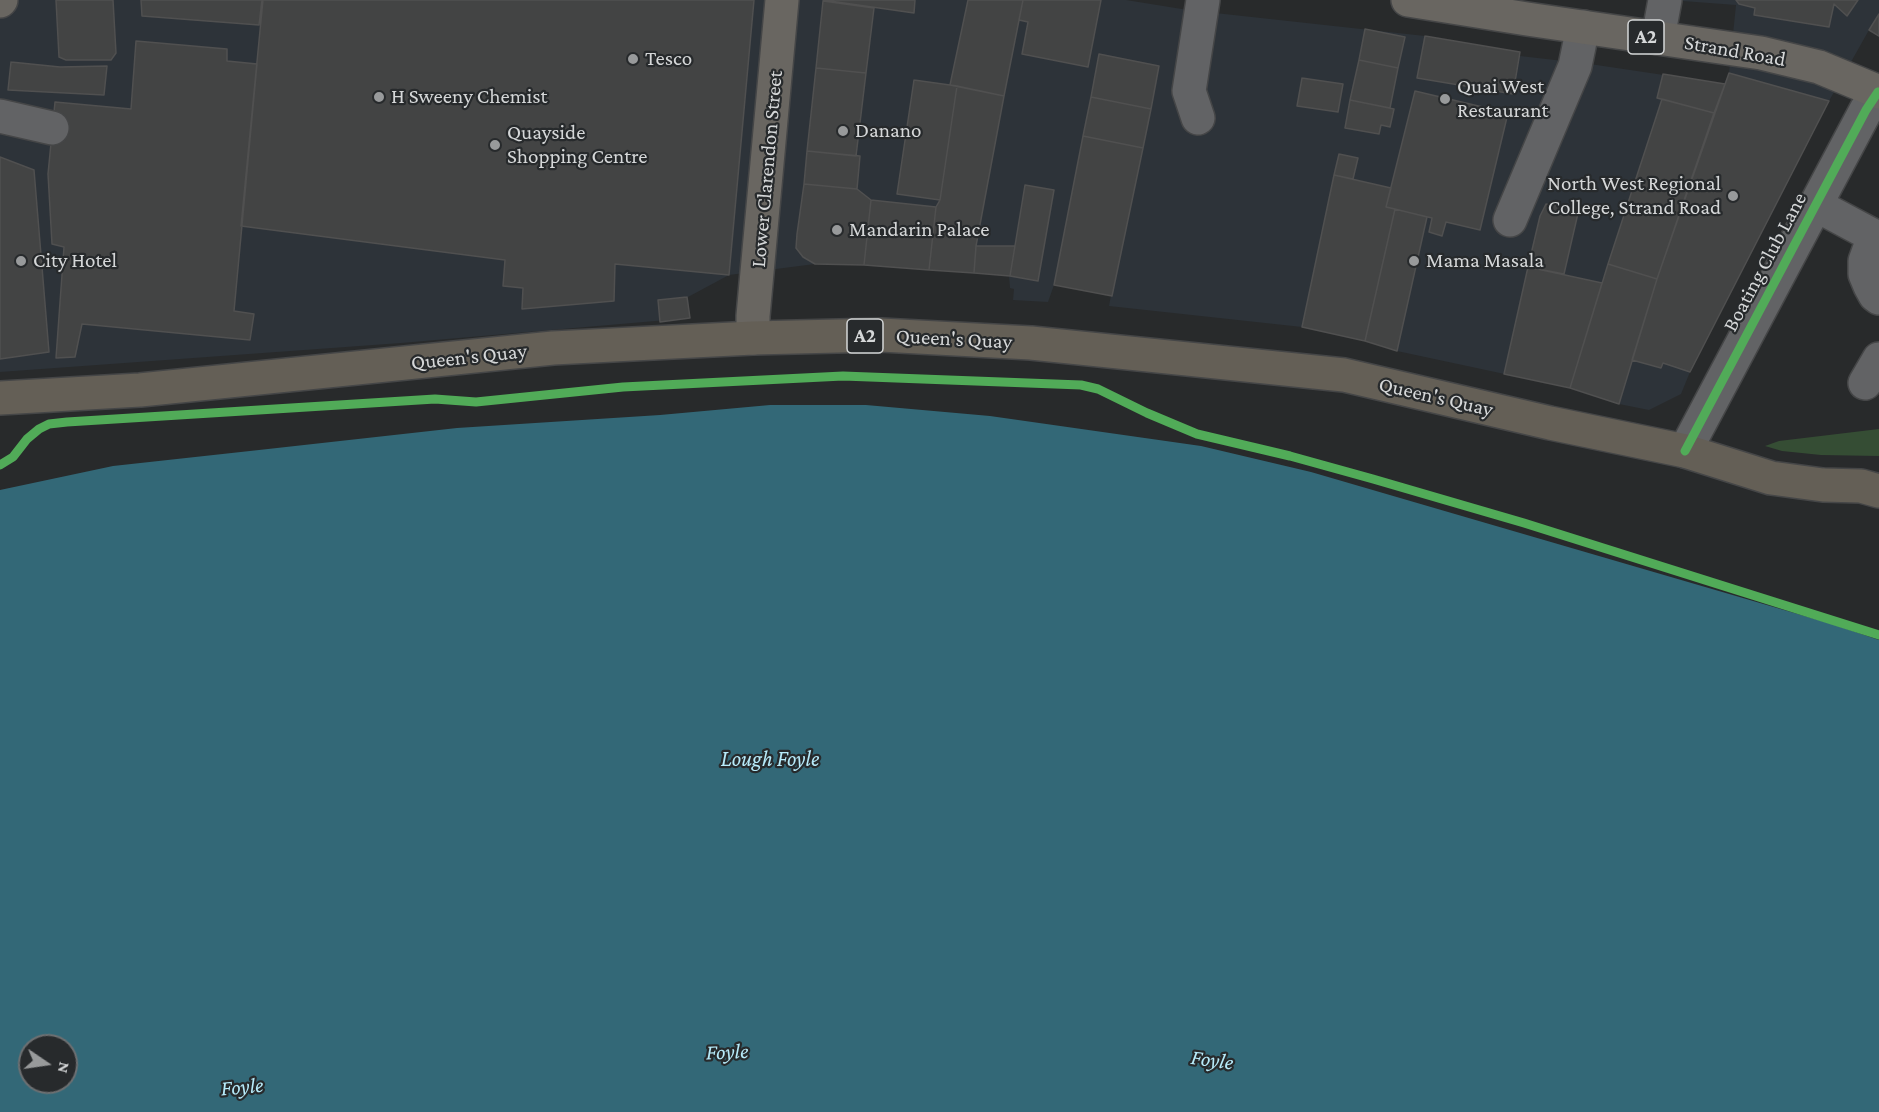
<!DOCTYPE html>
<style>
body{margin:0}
#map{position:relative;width:1879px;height:1112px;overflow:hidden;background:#282a2b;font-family:"Crimson Pro",serif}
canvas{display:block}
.north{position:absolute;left:18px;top:1034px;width:60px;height:60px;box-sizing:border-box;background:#272a2c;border:2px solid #6d6f71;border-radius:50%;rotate:103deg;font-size:16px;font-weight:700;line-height:24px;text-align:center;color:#d5d7d8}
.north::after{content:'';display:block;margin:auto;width:21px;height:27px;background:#989a9b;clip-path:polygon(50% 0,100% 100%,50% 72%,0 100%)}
</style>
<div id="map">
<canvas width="1879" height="1112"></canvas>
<div class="north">N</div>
</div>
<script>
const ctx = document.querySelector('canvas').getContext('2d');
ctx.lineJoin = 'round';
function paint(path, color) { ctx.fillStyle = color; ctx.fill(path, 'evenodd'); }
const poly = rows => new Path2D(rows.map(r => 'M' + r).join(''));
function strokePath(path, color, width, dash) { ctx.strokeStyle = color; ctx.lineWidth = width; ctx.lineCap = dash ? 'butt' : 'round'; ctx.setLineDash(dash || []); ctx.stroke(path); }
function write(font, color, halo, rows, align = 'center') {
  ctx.font = font + ' "Crimson Pro",serif'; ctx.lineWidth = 4.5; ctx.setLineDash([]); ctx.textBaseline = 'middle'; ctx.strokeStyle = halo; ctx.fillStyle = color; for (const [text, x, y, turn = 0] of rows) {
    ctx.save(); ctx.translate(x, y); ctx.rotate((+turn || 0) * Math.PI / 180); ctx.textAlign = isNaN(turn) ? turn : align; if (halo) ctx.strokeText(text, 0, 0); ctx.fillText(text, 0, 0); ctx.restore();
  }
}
paint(poly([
 [0,0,1126,0,1188,10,1425,36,1520,52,1520,56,1590,64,1724,84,1729,73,1736,5,1669,0,1879,0,1879,36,1869,30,1829,101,1690,372,1681,394,1649,410,1619,404,1570,388,1397,351,1365,341,1302,327,1109,306,1111,295,1054,285,1048,302,1013,300,1014,289,1010,288,1009,276,864,265,815,264,729,275,688,297,690,318,401,343,0,372]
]), '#2d3339');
paint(poly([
 [1879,429,1879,456,1821,455,1782,451,1765,446,1779,441]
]), '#354d34');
paint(poly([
 [770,405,866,405,990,416,1201,446,1311,472,1832,624,1879,640,1879,1112,0,1112,0,490,113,466,259,450,457,428,660,415],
 [30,1046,66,1046,66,1082,30,1082]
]), '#336877');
const building = poly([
 [56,0,113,0,116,53,111,60,66,60,59,57,56,0],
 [141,0,262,0,259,25,142,16,141,0],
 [263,0,754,0,729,275,615,264,614,301,522,309,523,288,503,286,505,260,241,226,263,0],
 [823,0,915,0,914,13,823,0],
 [968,0,1023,0,1004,96,950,85,968,0],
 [1023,0,1101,0,1088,67,1022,54,1028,22,1019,20,1023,0],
 [1736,0,1858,0,1847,16,1834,4,1829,27,1754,15,1755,8,1739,4,1736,0],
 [823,1,874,8,866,73,816,68,823,1],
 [1879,14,1879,36,1869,30,1879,14],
 [1365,29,1405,37,1398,68,1359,60,1365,29],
 [1425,36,1520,52,1513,94,1417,78,1425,36],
 [136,41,227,49,227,61,257,64,234,311,254,314,250,340,82,324,75,357,56,358,64,247,52,244,48,174,55,102,131,109,136,41],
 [1099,54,1159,66,1151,109,1091,97,1099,54],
 [1359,60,1398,68,1390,108,1350,100,1359,60],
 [11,62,60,67,107,66,104,95,8,90,11,62],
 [816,68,866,73,856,156,807,151,816,68],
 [1729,73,1829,101,1690,372,1663,363,1661,368,1632,360,1657,279,1729,73],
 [1663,74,1725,84,1714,113,1657,98,1663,74],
 [1302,78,1343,84,1338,112,1297,106,1302,78],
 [914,80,957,86,940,200,897,194,914,80],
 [957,86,1004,96,976,246,974,273,929,270,936,207,940,200,957,86],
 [1415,91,1508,113,1480,230,1446,222,1442,236,1429,232,1432,218,1386,207,1415,91],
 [1091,97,1151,109,1143,148,1083,136,1091,97],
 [1662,99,1714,113,1657,279,1608,264,1662,99],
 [1350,100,1394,109,1390,127,1381,125,1379,134,1345,128,1350,100],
 [1083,136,1143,148,1112,296,1054,285,1083,136],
 [807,151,860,156,857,189,804,184,807,151],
 [1339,154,1358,158,1353,179,1334,175,1339,154],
 [0,157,34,170,49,352,0,359,0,157],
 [1334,175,1391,188,1386,207,1395,209,1365,341,1302,327,1334,175],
 [804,184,857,189,871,200,864,265,815,264,803,257,796,248,797,234,804,184],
 [1025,185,1054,190,1038,281,1010,276,1025,185],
 [871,200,936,207,929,270,864,265,871,200],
 [1546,204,1579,209,1564,274,1528,267,1540,216,1546,204],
 [1395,209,1427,217,1397,351,1365,341,1395,209],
 [976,246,1015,246,1010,276,974,273,976,246],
 [1608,264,1657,279,1619,404,1570,388,1608,264],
 [1528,267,1602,283,1570,388,1504,374,1528,267],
 [687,297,690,318,660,322,658,300,687,297]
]);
paint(building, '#434444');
strokePath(building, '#505050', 1.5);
const minor = poly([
 [1658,38,1665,0],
 [0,116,52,128],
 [1198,118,1189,91,1203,0],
 [1816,205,1874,236,1865,261,1865,274,1870,286,1875,295,1879,298],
 [1510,220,1575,66,1583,27],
 [1865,383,1879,359],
 [1685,451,1866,110,1878,92]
]);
const major = poly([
 [1408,0,1527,19,1761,53,1819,67,1879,92],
 [0,1,1,0],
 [753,338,753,316,782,0]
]);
const highway = poly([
 [0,398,140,390,553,348,753,338,881,335,1031,343,1344,375,1550,423,1685,451,1771,478,1823,485,1861,486,1879,491]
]);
strokePath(minor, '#454647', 36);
strokePath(major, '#454647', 36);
strokePath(highway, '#454647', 36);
strokePath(minor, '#626365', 33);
strokePath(major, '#696661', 33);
strokePath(highway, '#645f56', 33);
strokePath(poly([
 [1685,451,1866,110,1878,92],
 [0,465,13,457,27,439,39,429,49,424,67,422,435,399,476,402,623,387,843,376,1081,385,1098,389,1147,413,1197,434,1290,456,1373,479,1524,523,1879,635]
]), '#51ab58', 9);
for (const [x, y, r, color] of [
 [633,59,6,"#989a9b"],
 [379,97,6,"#989a9b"],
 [1445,99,6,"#989a9b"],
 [843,131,6,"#989a9b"],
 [495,145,6,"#989a9b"],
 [1733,196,6,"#989a9b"],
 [837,230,6,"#989a9b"],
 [21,261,6,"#989a9b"],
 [1414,261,6,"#989a9b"]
]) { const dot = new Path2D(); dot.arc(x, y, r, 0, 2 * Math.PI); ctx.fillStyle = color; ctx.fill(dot); strokePath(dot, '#272a2c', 2); }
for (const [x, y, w] of [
 [1646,37,36],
 [865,336,36]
]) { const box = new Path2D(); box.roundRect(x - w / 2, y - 17, w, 34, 4.5); ctx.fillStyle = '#272a2c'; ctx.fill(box); strokePath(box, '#d5d7d8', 1.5); }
write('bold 20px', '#d5d7d8', null, [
 ["A2",1646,37],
 ["A2",865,336]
]);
write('21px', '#d5d7d8', '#272a2c', [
 ["Strand Road",1735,51,10],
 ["Lower Clarendon Street",767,169,-85],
 ["Boating Club Lane",1765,262,-62],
 ["Queen's Quay",954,339,3],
 ["Queen's Quay",469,357,-6],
 ["Queen's Quay",1436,397,13]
]);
write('21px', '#d5d7d8', '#272a2c', [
 ["Tesco",645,59],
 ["Quai West",1457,87],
 ["Restaurant",1457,111],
 ["H Sweeny Chemist",391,97],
 ["Danano",855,131],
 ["Quayside",507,133],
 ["Shopping Centre",507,157],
 ["North West Regional",1721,184,"right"],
 ["College, Strand Road",1721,208,"right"],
 ["Mandarin Palace",849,230],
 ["City Hotel",33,261],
 ["Mama Masala",1426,261]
], 'left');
write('italic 22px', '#b7ebfa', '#272a2c', [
 ["Lough Foyle",770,759],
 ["Foyle",727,1052,-2],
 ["Foyle",1212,1060,8],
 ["Foyle",242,1087,-5]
]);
</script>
